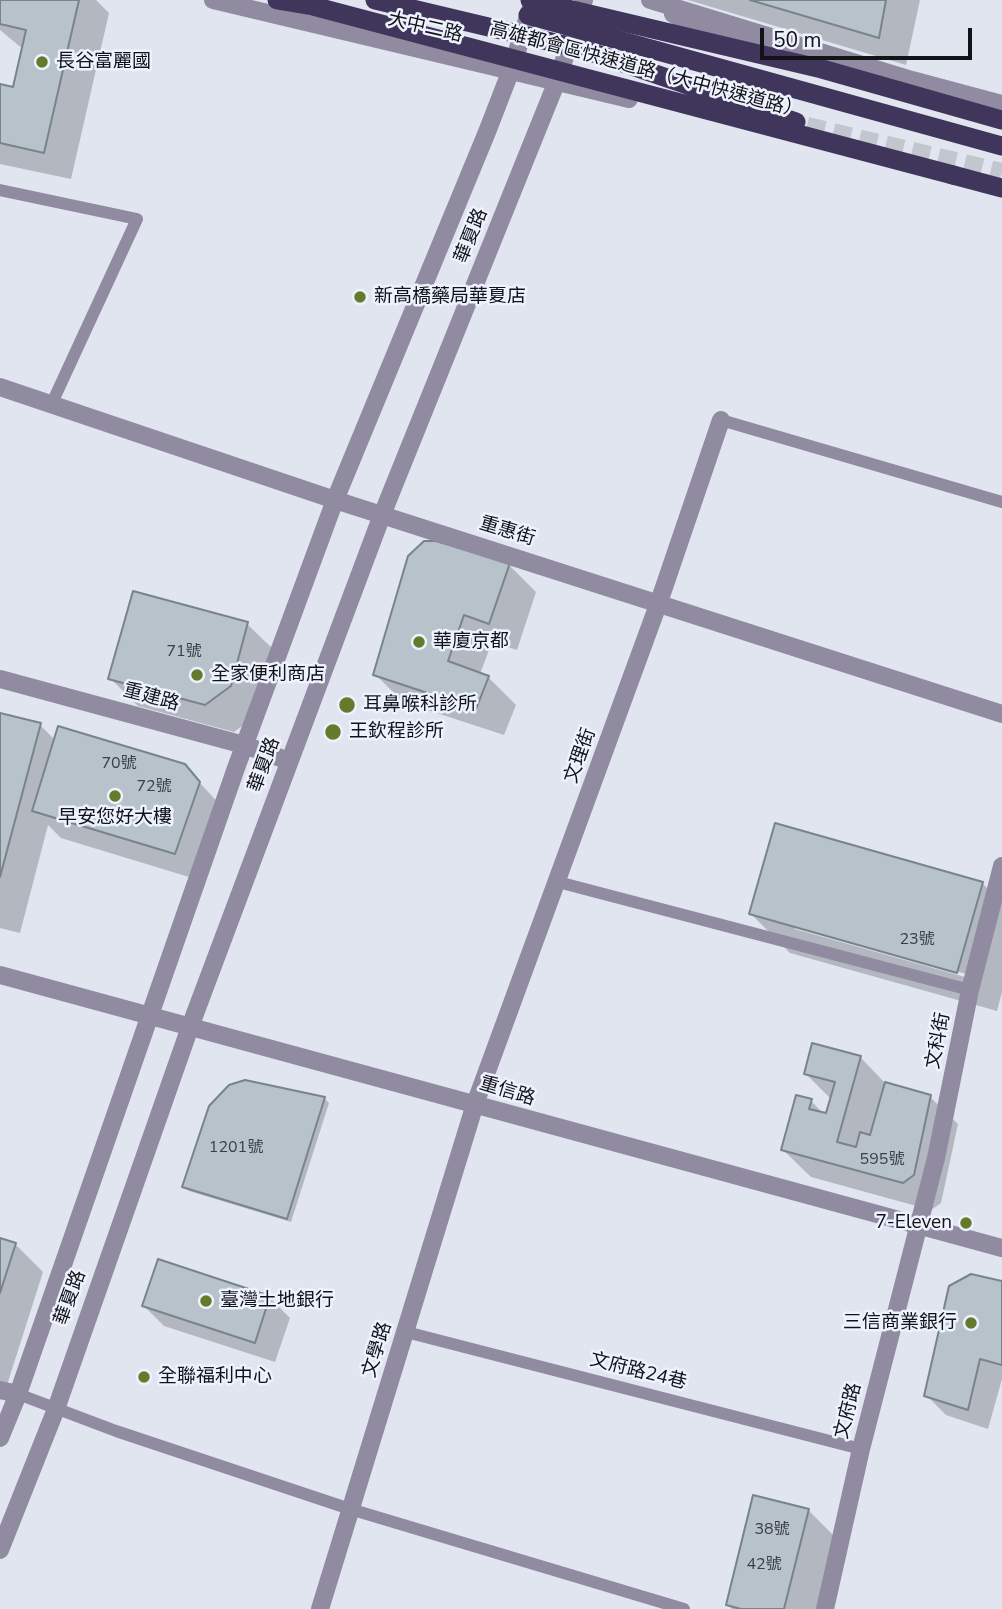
<!DOCTYPE html>
<meta charset="utf-8">
<style>
body{margin:0}
#map{position:relative;width:1002px;height:1609px;overflow:hidden;background:#e0e5f0;font-family:"Nunito Sans",sans-serif}
canvas{display:block}
.scale{position:absolute;left:760px;top:28px;width:212px;height:32px;box-sizing:border-box;border:4px solid #111317;border-top:0;padding-left:9px;font-size:21px;line-height:24px;white-space:nowrap;color:#111317;-webkit-text-stroke:5px #edf2fe;paint-order:stroke}
</style>
<div id="map">
<canvas width="1002" height="1609"></canvas>
<div class="scale">50 m</div>
</div>
<script>
const ctx = document.querySelector('canvas').getContext('2d');
ctx.lineJoin = 'round';
function paint(path, color) { ctx.fillStyle = color; ctx.fill(path, 'evenodd'); }
const poly = rows => new Path2D(rows.map(r => 'M' + r).join(''));
function strokePath(path, color, width, dash) { ctx.strokeStyle = color; ctx.lineWidth = width; ctx.lineCap = dash ? 'butt' : 'round'; ctx.setLineDash(dash || []); ctx.stroke(path); }
function write(font, color, halo, rows, align = 'center') {
  ctx.font = font + ' "Nunito Sans","Noto Sans TC",sans-serif'; ctx.lineWidth = 5; ctx.setLineDash([]); ctx.textBaseline = 'middle'; ctx.strokeStyle = halo; ctx.fillStyle = color; for (const [text, x, y, turn = 0] of rows) {
    ctx.save(); ctx.translate(x, y); ctx.rotate((+turn || 0) * Math.PI / 180); ctx.textAlign = isNaN(turn) ? turn : align; if (halo) ctx.strokeText(text, 0, 0); ctx.fillText(text, 0, 0); ctx.restore();
  }
}
paint(poly([
 [0,0,96,0,109,13,71,179,0,164,0,86,15,89,24,50,0,30],
 [688,0,920,0,906,65],
 [509,565,536,592,517,650,492,642,480,674,488,677,516,705,504,735,403,702,375,674],
 [247,624,275,651,258,714,234,732,138,706,110,678],
 [0,715,40,725,55,740,184,766,226,811,202,881,61,838,48,825,20,933,0,928],
 [982,883,1002,903,1002,992,997,1011,790,953,751,914],
 [795,925,966,974,965,977,795,929],
 [860,1057,887,1085,930,1097,958,1124,941,1203,931,1210,811,1177,783,1150,811,1101,825,1115,832,1100,805,1073],
 [324,1098,329,1103,291,1222,189,1191,184,1187],
 [0,1240,15,1244,43,1272,7,1385,0,1383],
 [1002,1283,1002,1379,988,1429,946,1415,926,1395],
 [270,1298,290,1318,275,1362,164,1326,144,1306],
 [808,1510,836,1538,818,1609,732,1609,728,1605]
]), '#0003');
const building = poly([
 [0,0,79,0,44,153,0,143,0,84,13,87,26,30,0,24,0,0],
 [750,0,886,0,879,38,750,0],
 [424,541,436,541,510,563,489,624,464,615,448,661,489,676,476,709,373,675,408,556,424,541],
 [133,591,248,622,231,686,205,705,108,679,133,591],
 [0,713,41,723,0,877,0,713],
 [58,726,185,764,200,782,175,854,32,811,58,726],
 [775,823,983,882,957,973,749,914,775,823],
 [812,1043,861,1056,837,1142,856,1147,860,1132,870,1135,885,1082,931,1095,914,1175,903,1183,781,1150,796,1095,812,1099,809,1109,826,1113,835,1082,804,1074,812,1043],
 [245,1080,325,1097,287,1219,182,1187,209,1106,229,1085,245,1080],
 [0,1238,16,1243,0,1293,0,1238],
 [158,1259,270,1296,255,1343,142,1306,158,1259],
 [971,1274,1002,1281,1002,1365,980,1359,968,1410,924,1396,949,1286,971,1274],
 [753,1495,809,1509,784,1609,741,1609,726,1605,753,1495]
]);
paint(building, '#b7c2cb');
strokePath(building, '#78838a', 2);
strokePath(poly([
 [807,126,1002,172]
]), '#c1c6cf', 18, [18, 9]);
strokePath(poly([
 [0,190,137,219,52,403],
 [721,420,1002,502],
 [558,882,970,990],
 [406,1332,861,1449],
 [18,1394,116,1431,350,1509,684,1609]
]), '#908ba0', 12);
strokePath(poly([
 [213,0,629,99],
 [650,0,912,80,1002,104],
 [673,14,699,28,772,48],
 [0,387,335,500,1002,714],
 [0,679,244,745,289,761],
 [0,975,1002,1248],
 [0,1390,18,1394],
 [320,1609,475,1104,659,602,721,420],
 [825,1609,861,1449,936,1158,970,990,1002,866]
]), '#908ba0', 18);
strokePath(poly([
 [0,1438,18,1394,236,768,335,500,487,132,511,70,533,1],
 [0,1550,56,1409,190,1027,382,515,557,81,584,0]
]), '#908ba0', 18);
strokePath(poly([
 [528,15,1002,146],
 [953,175,1002,188]
]), '#40365c', 19);
strokePath(poly([
 [277,0,313,6,953,175],
 [375,0,585,50,796,122],
 [530,0,822,69,1002,120]
]), '#40365c', 19);
for (const [x, y, r, color] of [
 [42,62,7,"#657b2c"],
 [360,297,7,"#657b2c"],
 [419,642,7,"#657b2c"],
 [197,675,7,"#657b2c"],
 [347,705,9,"#657b2c"],
 [333,732,9,"#657b2c"],
 [115,796,7,"#657b2c"],
 [966,1223,7,"#657b2c"],
 [206,1301,7,"#657b2c"],
 [971,1323,7,"#657b2c"],
 [144,1377,7,"#657b2c"]
]) { const dot = new Path2D(); dot.arc(x, y, r, 0, 2 * Math.PI); ctx.fillStyle = color; ctx.fill(dot); strokePath(dot, '#edf2fe', 2.5); }
write('16px', '#3a3f44', null, [
 ["71號",184,652],
 ["70號",119,764],
 ["72號",154,787],
 ["23號",917,940],
 ["1201號",236,1148],
 ["595號",882,1160],
 ["38號",772,1530],
 ["42號",764,1565]
]);
write('19px', '#111317', '#edf2fe', [
 ["大中二路",425,28,13],
 ["高雄都會區快速道路（大中快速道路）",646,71,15],
 ["華夏路",472,236,-68],
 ["重惠街",507,532,17],
 ["重建路",151,698,15],
 ["文理街",581,756,-70],
 ["華夏路",265,765,-70],
 ["文科街",939,1041,-79],
 ["重信路",507,1092,17],
 ["華夏路",71,1298,-70],
 ["文學路",378,1350,-73],
 ["文府路24巷",638,1372,14],
 ["文府路",849,1411,-76]
]);
write('19px', '#111317', '#edf2fe', [
 ["長谷富麗國",56,62],
 ["新高橋藥局華夏店",374,297],
 ["華廈京都",433,642],
 ["全家便利商店",211,675],
 ["耳鼻喉科診所",363,705],
 ["王欽程診所",349,732],
 ["早安您好大樓",115,818,"center"],
 ["7-Eleven",952,1223,"right"],
 ["臺灣土地銀行",220,1301],
 ["三信商業銀行",957,1323,"right"],
 ["全聯福利中心",158,1377]
], 'left');
</script>
